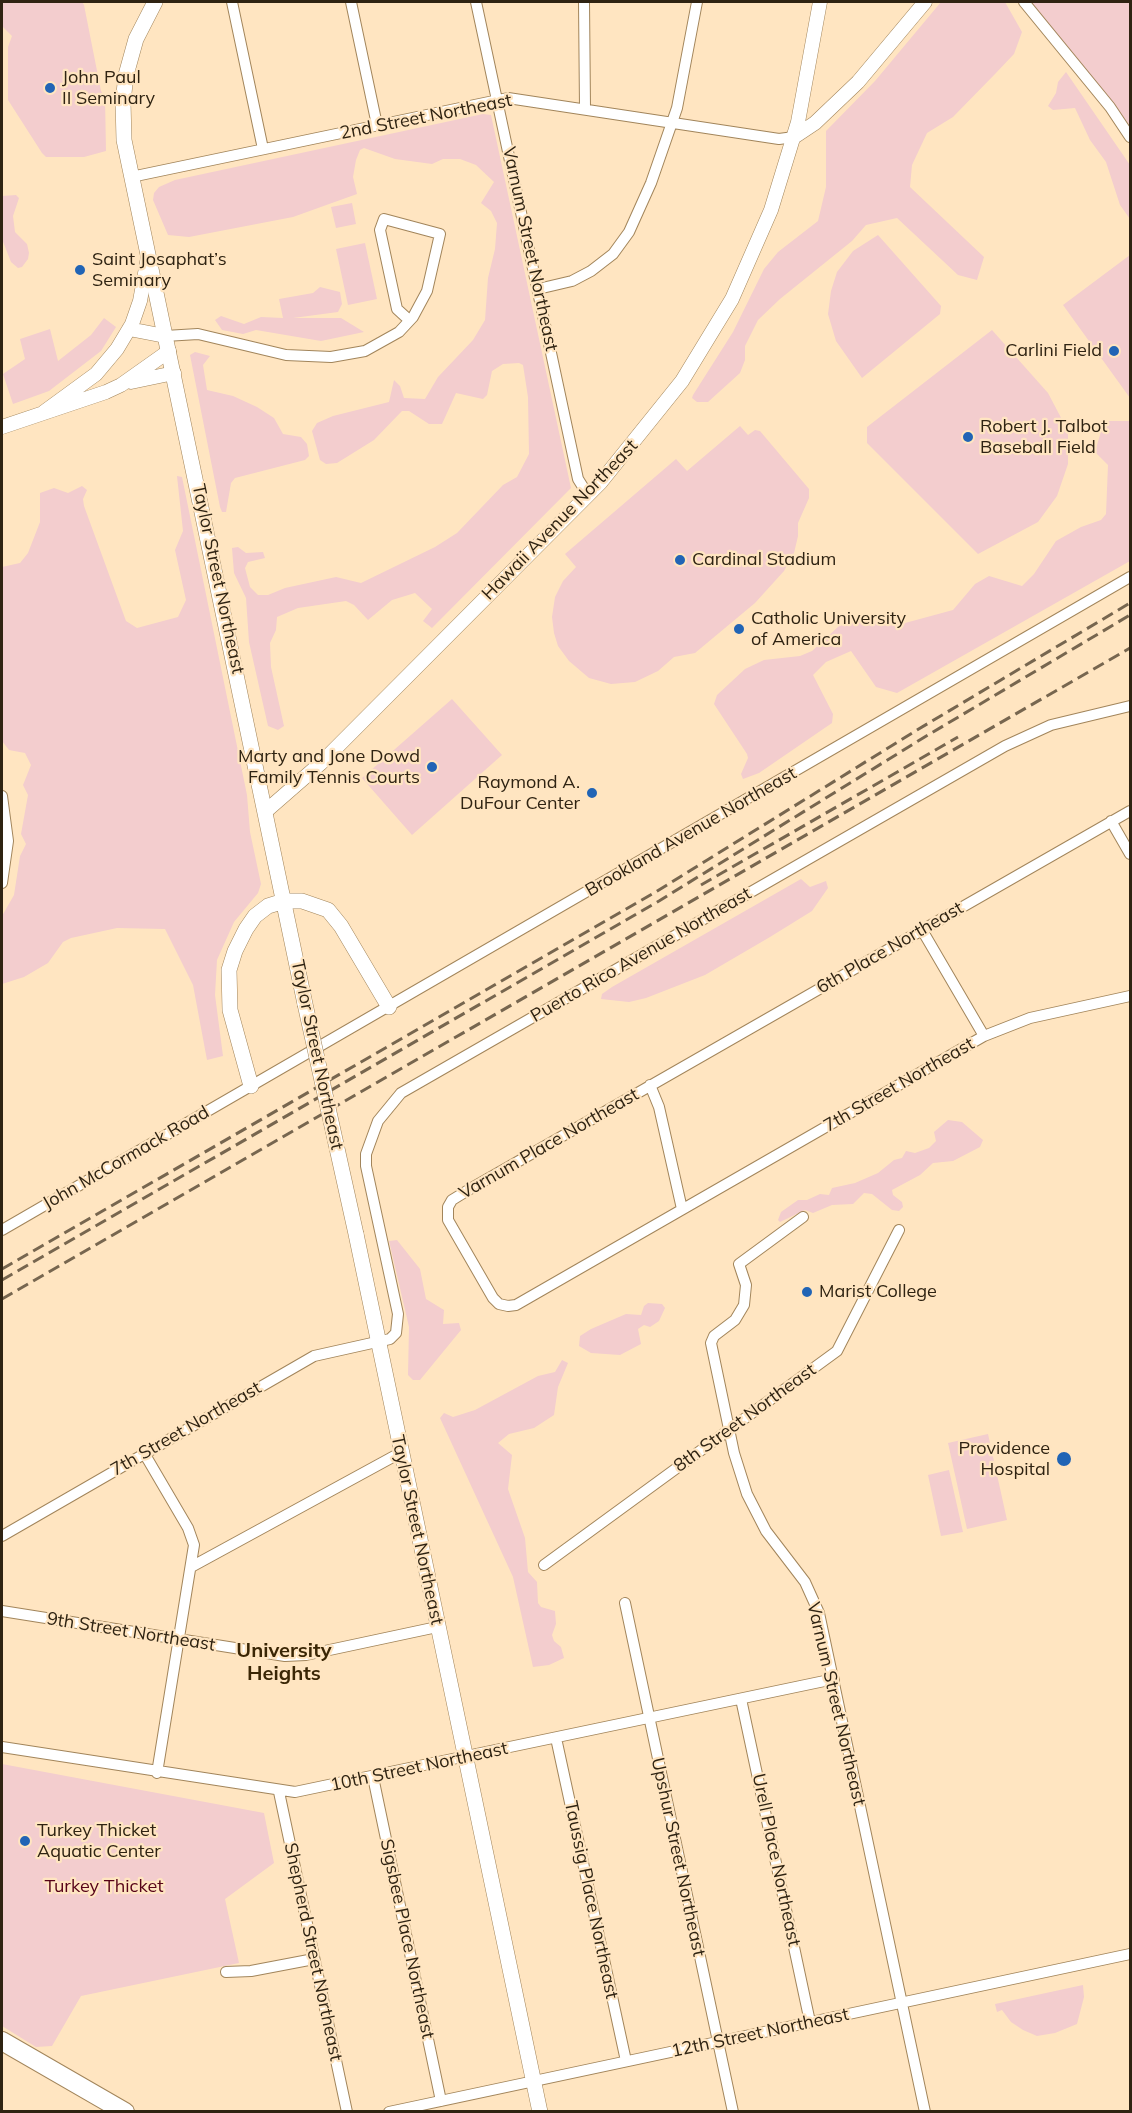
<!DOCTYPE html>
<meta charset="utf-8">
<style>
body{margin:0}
#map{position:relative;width:1132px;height:2113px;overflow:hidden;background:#ffe5c1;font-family:Mulish,sans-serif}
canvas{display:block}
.frame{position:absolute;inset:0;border:3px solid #2f2312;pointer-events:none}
</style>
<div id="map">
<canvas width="1132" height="2113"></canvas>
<div class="frame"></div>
</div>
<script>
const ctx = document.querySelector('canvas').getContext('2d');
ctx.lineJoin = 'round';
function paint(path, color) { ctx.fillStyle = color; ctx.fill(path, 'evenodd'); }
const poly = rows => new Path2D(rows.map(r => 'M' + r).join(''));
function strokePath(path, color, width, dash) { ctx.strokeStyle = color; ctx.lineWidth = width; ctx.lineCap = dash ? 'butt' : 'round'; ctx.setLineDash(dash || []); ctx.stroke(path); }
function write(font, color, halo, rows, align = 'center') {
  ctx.font = font + ' Mulish,sans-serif'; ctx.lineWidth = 4.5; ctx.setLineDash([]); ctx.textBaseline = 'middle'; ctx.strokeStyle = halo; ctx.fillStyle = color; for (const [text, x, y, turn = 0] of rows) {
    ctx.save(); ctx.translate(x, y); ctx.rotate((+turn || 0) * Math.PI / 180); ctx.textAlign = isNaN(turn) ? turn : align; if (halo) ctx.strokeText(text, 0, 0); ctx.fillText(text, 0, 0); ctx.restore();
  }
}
paint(poly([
 [2,2,82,2,84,5,101,91,105,97,106,151,84,157,46,157,42,153,8,100,8,47,12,36,2,26],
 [941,2,1005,2,1022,32,1014,54,995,74,953,117,927,133,912,165,910,187,984,257,977,280,958,275,897,218,866,225,852,241,780,299,758,320,745,346,745,360,740,373,708,402,697,402,692,398,693,395,733,332,764,269,778,252,818,221,826,187,826,131,875,81],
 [1031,2,1130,2,1130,126,1096,85],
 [1066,72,1130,165,1130,219,1120,205,1106,162,1090,140,1075,108,1053,110,1048,106,1056,93,1058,82],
 [483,114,491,115,571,488,432,628,423,621,432,609,415,593,392,600,368,620,354,605,346,601,298,608,277,617,276,630,270,643,271,667,284,726,278,730,268,726,249,642,246,598,234,573,232,548,238,547,246,553,263,552,265,558,248,562,245,568,250,587,258,595,268,595,285,588,336,577,361,583,435,547,457,533,503,485,517,477,529,454,528,397,523,365,519,363,503,364,492,371,487,395,483,399,456,393,442,424,429,424,409,411,402,411,374,440,337,463,326,464,320,460,312,431,317,423,333,416,389,402,394,380,400,386,404,398,425,399,438,377,473,340,485,320,488,278,495,249,497,223,491,211,481,203,494,182,476,165,460,159,443,159,432,164,395,159,364,148,360,150,356,160,353,177,357,194,293,217,189,237,168,235,153,200,154,193,159,187,175,180],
 [16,195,19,198,13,216,15,232,27,244,29,253,28,259,22,267,18,268,11,262,2,239,2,196],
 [352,203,356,224,336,228,331,207],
 [878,235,941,306,940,314,862,378,836,341,828,314,831,291,837,272,853,251],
 [365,243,377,299,348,305,336,249],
 [1130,255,1130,398,1063,305],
 [320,287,340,292,342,304,338,312,293,318,341,318,364,332,321,341,256,330,243,334,222,330,215,320,221,316,244,324,261,317,283,318,279,299,313,293],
 [104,318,116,327,101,351,49,391,13,404,3,374,25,359,20,339,50,329,58,361,91,335],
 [992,330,1048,393,1068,431,1068,464,1057,496,1038,522,978,554,867,443,867,427],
 [195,352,210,356,203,365,207,390,233,396,257,407,274,418,283,434,301,437,307,444,309,456,305,460,235,478,231,483,226,512,222,512,220,507,190,355],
 [1104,421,1130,421,1130,561,897,693,876,687,851,651,826,662,813,675,833,714,832,723,759,773,743,779,741,774,748,758,747,754,714,704,717,695,745,669,764,660,800,656,812,651,839,626,869,619,894,626,953,610,975,584,989,576,1022,586,1034,574,1056,541,1081,527,1101,520,1106,514,1108,465,1095,452],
 [740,426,748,435,755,430,760,431,809,489,809,498,798,523,798,536,794,553,784,571,755,603,695,653,674,657,658,671,635,682,611,684,589,678,569,661,558,646,554,633,552,617,555,597,563,581,576,567,565,554,676,459,687,471],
 [177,476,182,477,247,795,250,832,261,884,258,893,234,922,217,960,215,995,223,1056,207,1060,193,985,165,929,117,928,71,938,63,942,48,963,24,977,2,984,2,916,14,895,20,856,26,844,21,834,28,795,23,785,31,765,25,753,9,750,2,741,2,567,20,563,28,553,40,522,40,493,54,488,68,493,82,486,87,490,83,499,84,506,126,621,137,628,178,617,186,600,175,550,183,531],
 [452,699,502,755,412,835,362,778],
 [801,879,810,887,826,881,828,888,812,911,770,937,705,975,646,998,629,1002,601,999,602,994,612,987],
 [948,1120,962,1122,983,1140,980,1147,953,1161,933,1163,920,1175,892,1190,893,1195,902,1202,903,1207,899,1211,892,1210,872,1194,864,1193,853,1204,832,1205,813,1213,805,1210,780,1222,778,1220,781,1212,798,1200,807,1200,820,1194,829,1195,832,1188,855,1183,878,1173,894,1160,902,1158,906,1151,915,1153,929,1148,936,1141,934,1132],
 [397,1240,420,1269,426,1299,444,1310,443,1324,459,1323,461,1330,420,1380,413,1380,408,1375,409,1327,389,1241],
 [648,1303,662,1304,665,1308,659,1321,650,1327,644,1325,638,1329,641,1344,620,1355,591,1353,579,1346,580,1336,591,1329,626,1314,641,1315,644,1306],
 [562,1360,568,1363,558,1387,554,1415,534,1428,509,1434,498,1443,512,1455,508,1489,525,1538,528,1572,537,1582,538,1603,541,1607,555,1611,556,1624,552,1635,554,1641,561,1647,564,1658,549,1665,533,1667,513,1577,440,1418,444,1413,453,1417,475,1410,538,1376,555,1372],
 [988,1434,1007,1520,967,1529,948,1443],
 [949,1470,963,1532,941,1536,928,1475],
 [2,1764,264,1813,274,1863,225,1899,239,1963,81,1996,52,2046,36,2047,2,2026],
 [1083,1985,1084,1997,1077,2024,1055,2033,1037,2036,1023,2030,1011,2022,1002,2010,997,2012,995,2004]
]), '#f3cdce');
const minor = poly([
 [232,2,263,149],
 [351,2,377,125],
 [476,2,578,479,588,495],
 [584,2,585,108],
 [1024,2,1110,107,1130,137],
 [131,177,508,98,779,139,794,137],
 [538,289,572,281,591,271,613,254,629,232,651,183,677,108,697,2],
 [165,336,198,334,286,355,331,357,365,351,399,332,413,317,427,291,440,234,384,219,380,230,397,309,409,320],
 [2,796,8,841,2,883],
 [1130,811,470,1189,452,1200,448,1207,448,1220,493,1298,499,1304,508,1306,516,1305,984,1036,1030,1018,1130,996],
 [1111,821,1130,854],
 [922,930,984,1036],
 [650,1085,659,1107,682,1209],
 [803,1217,739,1264,746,1285,744,1305,735,1320,714,1336,711,1343,734,1453,747,1494,766,1531,805,1582,819,1613,925,2112],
 [2,1230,1130,577],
 [144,1453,188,1528,194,1545,157,1773],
 [2,1536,314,1356,390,1339,396,1333,398,1314,366,1166,366,1154,378,1121,401,1093,1005,746,1051,725,1130,706],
 [544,1565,837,1351,899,1230],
 [191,1567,400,1453],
 [625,1603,733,2112],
 [2,1611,285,1656,306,1655,437,1627],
 [741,1699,810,2022],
 [556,1738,626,2061],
 [2,1747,295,1792,834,1679],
 [373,1777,441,2101],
 [279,1792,347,2112],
 [226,1972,251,1971,314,1959],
 [389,2112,1130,1954]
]);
const tertiary = poly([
 [794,137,815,123,858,82,925,2],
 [129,329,165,336],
 [131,382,174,373],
 [44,412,96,374,117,349,132,324,140,301,148,257],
 [2,427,106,392,121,385,169,351],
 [266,811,321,763,600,483,682,381,732,299,771,210,798,122,820,2]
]);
const secondary = poly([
 [155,2,136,39,126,75,123,102,124,140,305,1004],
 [251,1086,230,1010,229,970,235,951,246,929,255,916,268,906,284,901,302,901,328,910,341,926,389,1007],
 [356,1234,540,2112]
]);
const primary = poly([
 [2,2041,125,2112]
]);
strokePath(minor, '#a2855b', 12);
strokePath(tertiary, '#a2855b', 15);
strokePath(secondary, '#a2855b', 16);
strokePath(primary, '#a2855b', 20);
strokePath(minor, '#fff', 10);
strokePath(tertiary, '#fff', 14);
strokePath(secondary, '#fff', 15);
strokePath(primary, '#fff', 18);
strokePath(poly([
 [701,885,958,737],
 [2,1269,654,893,917,730,1130,603],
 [2,1280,659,901,923,738,1130,615],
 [2,1299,1130,648]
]), '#77664f', 3, [12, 6]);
const secondaryBridge = poly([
 [305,1004,356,1234]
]);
strokePath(secondaryBridge, '#a2855b', 16, []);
strokePath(secondaryBridge, '#fff', 15);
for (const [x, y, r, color] of [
 [50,88,6,"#2164b5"],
 [80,270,6,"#2164b5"],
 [1114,351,6,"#2164b5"],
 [968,437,6,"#2164b5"],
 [680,560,6,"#2164b5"],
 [739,629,6,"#2164b5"],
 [432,767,6,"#2164b5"],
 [592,793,6,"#2164b5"],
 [807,1292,6,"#2164b5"],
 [1064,1459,8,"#2164b5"],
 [25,1841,6,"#2164b5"]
]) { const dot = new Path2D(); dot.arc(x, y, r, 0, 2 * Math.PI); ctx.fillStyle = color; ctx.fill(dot); strokePath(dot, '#ffe5c1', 2); }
write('18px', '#2f2312', '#ffe5c1', [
 ["John Paul",62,78],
 ["II Seminary",62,99],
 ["Saint Josaphat’s",92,260],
 ["Seminary",92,281],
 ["Carlini Field",1102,351,"right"],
 ["Robert J. Talbot",980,427],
 ["Baseball Field",980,448],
 ["Cardinal Stadium",692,560],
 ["Catholic University",751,619],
 ["of America",751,640],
 ["Marty and Jone Dowd",420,757,"right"],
 ["Family Tennis Courts",420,778,"right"],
 ["Raymond A.",580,783,"right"],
 ["DuFour Center",580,804,"right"],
 ["Marist College",819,1292],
 ["Providence",1050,1449,"right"],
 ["Hospital",1050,1470,"right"],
 ["Turkey Thicket",37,1831],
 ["Aquatic Center",37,1852]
], 'left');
write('18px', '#2f2312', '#ffe5c1', [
 ["2nd Street Northeast",426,117,-11],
 ["Varnum Street Northeast",530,249,78],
 ["Hawaii Avenue Northeast",560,520,-46],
 ["Taylor Street Northeast",218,579,78],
 ["Brookland Avenue Northeast",691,832,-30],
 ["6th Place Northeast",890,948,-30],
 ["Puerto Rico Avenue Northeast",641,955,-30],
 ["Taylor Street Northeast",317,1055,78],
 ["7th Street Northeast",899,1085,-30],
 ["Varnum Place Northeast",549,1144,-30],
 ["John McCormack Road",126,1158,-30],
 ["8th Street Northeast",745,1418,-36],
 ["7th Street Northeast",186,1429,-30],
 ["Taylor Street Northeast",417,1530,78],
 ["9th Street Northeast",131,1632,9],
 ["Varnum Street Northeast",836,1704,77],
 ["10th Street Northeast",419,1767,-12],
 ["Upshur Street Northeast",678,1857,78],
 ["Urell Place Northeast",776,1860,78],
 ["Taussig Place Northeast",591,1900,78],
 ["Sigsbee Place Northeast",407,1939,78],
 ["Shepherd Street Northeast",313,1952,78],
 ["12th Street Northeast",760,2033,-12]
]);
write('18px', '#560218', '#ffe5c1', [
 ["Turkey Thicket",104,1887]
]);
write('bold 20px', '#3a2605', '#ffe5c1', [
 ["University",284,1651],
 ["Heights",284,1674]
]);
</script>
